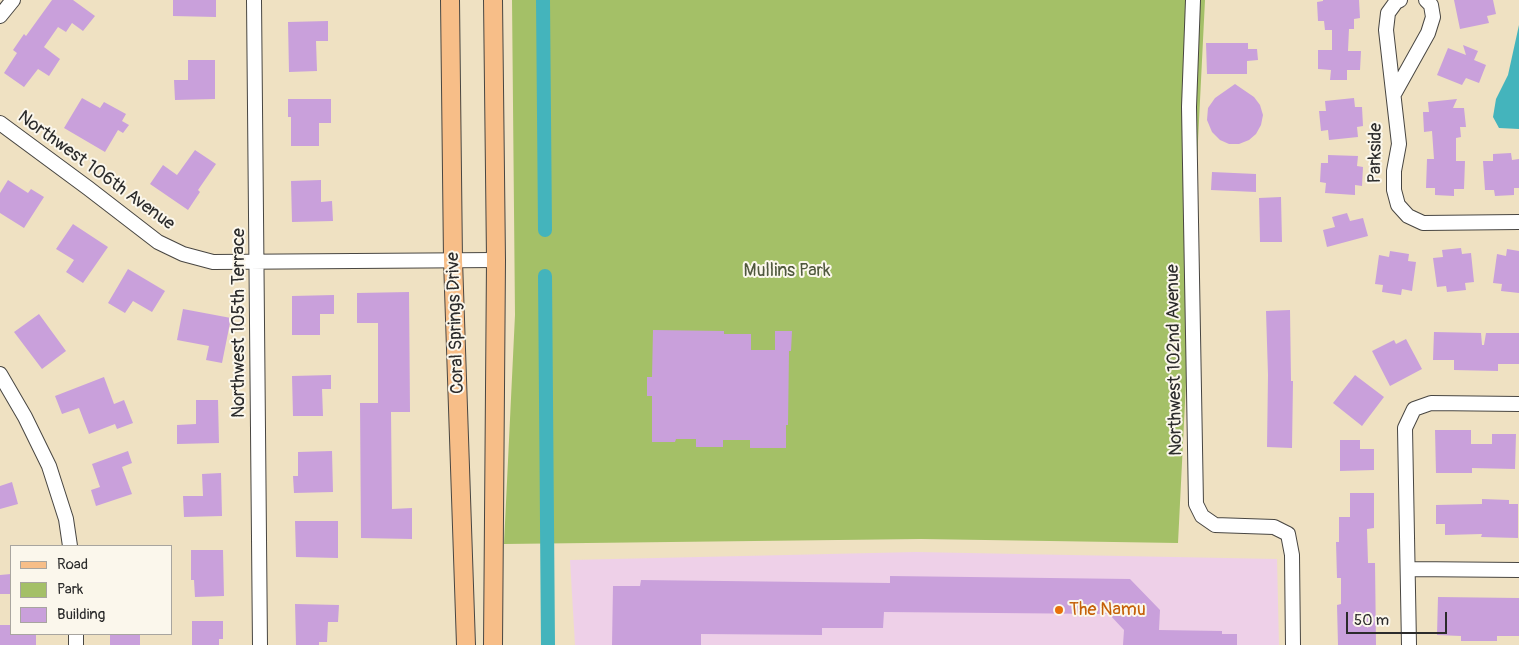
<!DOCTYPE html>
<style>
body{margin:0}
#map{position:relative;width:1519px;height:645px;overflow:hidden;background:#efe1c2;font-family:Pangolin,sans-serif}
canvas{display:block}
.legend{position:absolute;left:10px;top:545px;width:162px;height:90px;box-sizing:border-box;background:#fbf7ec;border:1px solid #a8a59f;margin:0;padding:6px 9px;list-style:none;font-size:15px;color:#2b2b2b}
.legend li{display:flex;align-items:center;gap:10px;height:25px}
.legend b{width:25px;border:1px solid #a8a59f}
.scale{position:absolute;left:1346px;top:612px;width:101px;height:22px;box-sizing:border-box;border:2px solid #2b2b2b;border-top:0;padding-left:6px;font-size:15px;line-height:18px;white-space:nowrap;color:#2b2b2b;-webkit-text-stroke:4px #fbf7ec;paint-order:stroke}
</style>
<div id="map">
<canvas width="1519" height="645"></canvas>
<ul class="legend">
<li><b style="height:6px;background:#f7be88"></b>Road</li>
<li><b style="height:14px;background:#a4c067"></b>Park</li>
<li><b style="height:14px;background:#c9a0db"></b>Building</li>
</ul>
<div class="scale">50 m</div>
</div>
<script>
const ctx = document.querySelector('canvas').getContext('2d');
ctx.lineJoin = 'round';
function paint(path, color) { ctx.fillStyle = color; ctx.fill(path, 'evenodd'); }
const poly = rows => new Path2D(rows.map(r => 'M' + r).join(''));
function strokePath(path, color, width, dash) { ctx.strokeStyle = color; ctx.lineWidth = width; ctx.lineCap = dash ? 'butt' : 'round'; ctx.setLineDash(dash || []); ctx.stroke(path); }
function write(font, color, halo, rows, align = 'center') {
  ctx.font = font + ' Pangolin,sans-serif'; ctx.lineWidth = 4; ctx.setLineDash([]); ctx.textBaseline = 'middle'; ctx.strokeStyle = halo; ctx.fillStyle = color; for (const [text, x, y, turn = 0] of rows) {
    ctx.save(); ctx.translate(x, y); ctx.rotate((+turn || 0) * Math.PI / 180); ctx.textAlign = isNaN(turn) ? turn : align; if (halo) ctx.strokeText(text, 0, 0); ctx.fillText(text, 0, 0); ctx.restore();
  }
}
paint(poly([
 [916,552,1277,559,1279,645,575,645,570,560]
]), '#eed0e8');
paint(poly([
 [512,0,1205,0,1178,543,921,539,504,544,515,315]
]), '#a4c067');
paint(poly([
 [1519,25,1519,129,1499,128,1493,117,1496,99,1508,75]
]), '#44b4bc');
strokePath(poly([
 [543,0,545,230],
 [545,276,548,645]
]), '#44b4bc', 14);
paint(poly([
 [52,0,73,0,95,16,83,31,72,23,66,32,58,27,44,47,60,59,49,76,38,69,24,87,4,73,17,53,13,50,24,34,26,36],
 [173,0,216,0,216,17,173,16],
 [1323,0,1359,0,1360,18,1354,19,1354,29,1349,29,1348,51,1361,51,1360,70,1347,70,1347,80,1330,80,1331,70,1318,69,1318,50,1332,50,1332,30,1325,30,1324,21,1318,21,1317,2,1323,1],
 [1454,0,1493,0,1496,14,1487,16,1489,23,1460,29],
 [328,21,328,41,316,41,317,71,289,72,288,22],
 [1206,43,1248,43,1248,49,1257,49,1258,60,1247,61,1247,74,1207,74],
 [1463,45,1478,51,1474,60,1486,65,1479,83,1466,78,1462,85,1437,75,1448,48,1466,55],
 [188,60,215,60,215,99,175,100,174,80,188,80],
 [1235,84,1254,97,1260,105,1263,115,1261,125,1256,134,1249,140,1239,144,1229,144,1220,140,1212,132,1207,120,1208,108,1215,98],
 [82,98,100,108,104,102,126,114,122,121,129,125,123,133,118,130,105,152,64,128],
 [1354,98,1355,107,1362,107,1363,126,1357,127,1358,137,1329,140,1328,130,1321,131,1319,111,1326,111,1325,101],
 [288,99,331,99,331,123,319,123,319,146,291,146,291,117,288,117],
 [1457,99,1453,108,1464,108,1466,127,1460,127,1461,137,1456,138,1456,161,1465,161,1464,189,1454,189,1454,196,1435,195,1435,188,1426,188,1427,159,1434,159,1432,131,1424,132,1423,112,1429,112,1428,102],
 [195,150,216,164,198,190,200,192,188,210,150,184,163,165,177,175],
 [1511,153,1512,160,1519,159,1519,188,1514,188,1514,195,1495,196,1494,190,1485,190,1483,161,1493,161,1493,154],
 [1328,155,1358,156,1357,166,1363,167,1362,186,1355,185,1355,195,1325,193,1326,183,1320,182,1321,163,1328,163],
 [1212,172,1256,174,1256,192,1211,190],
 [8,180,28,193,31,189,44,197,24,228,0,213,0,193],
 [321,180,321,202,332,201,333,221,292,222,291,181],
 [1281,197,1282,242,1260,242,1259,198],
 [1347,213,1350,221,1363,218,1368,236,1327,247,1323,230,1335,227,1332,217],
 [73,224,108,247,83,283,66,272,74,260,56,249],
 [1461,248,1462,254,1471,253,1474,282,1465,283,1466,290,1447,292,1446,286,1437,287,1433,258,1443,257,1442,250],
 [1507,249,1519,251,1519,293,1501,291,1502,284,1493,283,1497,254,1506,256],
 [1390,251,1409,254,1408,261,1416,262,1412,291,1402,289,1401,295,1382,292,1383,285,1375,284,1379,255,1389,257],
 [128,269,165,291,152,312,133,301,125,313,108,303],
 [409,292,410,412,391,412,392,509,412,508,412,539,361,538,360,403,378,403,378,323,357,323,357,293],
 [334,295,334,314,320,314,320,335,292,335,292,296],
 [183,309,231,318,222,363,206,360,209,346,177,340],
 [1290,310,1291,381,1293,381,1292,448,1267,447,1268,375,1266,311],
 [39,314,66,351,42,369,14,332],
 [653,330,724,331,724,334,751,334,751,350,775,350,775,331,792,331,791,351,789,351,788,425,786,425,786,448,750,448,750,440,723,440,723,447,696,447,696,439,676,439,675,442,652,442,652,396,647,396,647,377,652,377],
 [1434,332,1481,333,1482,345,1484,345,1486,333,1519,333,1519,364,1498,364,1498,371,1454,370,1454,360,1433,360],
 [1406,339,1422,369,1390,386,1372,351,1394,340,1396,344],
 [331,375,331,389,322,389,323,416,293,416,292,376],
 [1355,375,1384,397,1362,426,1333,403],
 [104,377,114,404,124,400,133,423,117,429,115,424,89,434,79,408,62,414,55,396],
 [196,400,218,400,219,443,177,444,177,425,196,424],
 [1435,430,1471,430,1471,444,1492,444,1492,434,1516,434,1515,469,1472,468,1472,473,1436,473],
 [1340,440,1360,440,1360,449,1374,449,1374,470,1340,471],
 [128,451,132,463,122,467,132,494,96,506,91,490,100,487,92,464],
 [332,451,333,492,294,493,293,476,298,476,298,452],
 [221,473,222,516,184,517,183,496,203,496,202,474],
 [12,482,18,504,0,509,0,486],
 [1350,493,1374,493,1374,528,1367,529,1368,563,1375,563,1376,645,1338,645,1337,605,1341,604,1341,578,1337,578,1336,542,1339,542,1339,517,1350,517],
 [1482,499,1509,500,1509,504,1518,504,1518,538,1481,537,1482,534,1445,535,1445,524,1436,524,1436,505,1482,504],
 [295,521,338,521,338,558,296,557],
 [191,550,223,550,224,596,195,597,194,580,191,580],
 [11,574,11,594,0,594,0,575],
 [890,576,1130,579,1160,610,1159,630,1222,631,1222,634,1237,634,1237,645,1123,645,1124,630,1109,614,884,612,883,628,822,628,822,635,701,634,701,645,612,645,613,586,640,586,641,580,890,583],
 [1438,597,1519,598,1519,636,1497,636,1497,641,1461,641,1461,636,1437,635],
 [295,604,339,605,338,622,328,622,327,642,319,642,319,645,296,645],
 [192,621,223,621,223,639,219,639,219,645,192,645],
 [0,625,11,625,11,634,36,634,36,645,0,645],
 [110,634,140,634,140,645,110,645]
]), '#c9a0db');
const minor = poly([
 [254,0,260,645],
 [1193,0,1189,107,1196,504,1202,516,1215,525,1274,527,1288,534,1292,555,1293,645],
 [1400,0,1396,2,1388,13,1386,30,1399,144,1394,171,1394,190,1398,205,1408,216,1423,223,1519,222],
 [0,16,13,0],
 [1394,94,1428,33,1433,17,1431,5,1426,0],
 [0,123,88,188,158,242,183,254,213,262,496,260],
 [0,374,25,417,49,466,66,519,70,546],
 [1408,569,1519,570],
 [76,634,76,645],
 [1409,645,1405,428,1414,409,1431,403,1519,404]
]);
const major = poly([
 [450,0,453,260,466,645],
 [493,0,496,260,493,645]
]);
strokePath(minor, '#484642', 16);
strokePath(major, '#484642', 20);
strokePath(minor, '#fff', 14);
strokePath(major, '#f7be88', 18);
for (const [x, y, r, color] of [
 [1059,610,5,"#e8710a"]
]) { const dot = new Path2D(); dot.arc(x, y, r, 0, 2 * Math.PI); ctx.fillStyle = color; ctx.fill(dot); strokePath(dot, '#fbf7ec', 2); }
write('18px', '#2b2b2b', '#fbf7ec', [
 ["Parkside",1376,153,-89],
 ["Northwest 106th Avenue",96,171,36],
 ["Northwest 105th Terrace",239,323,-90],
 ["Coral Springs Drive",456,323,-92],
 ["Northwest 102nd Avenue",1175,360,-91]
]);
write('18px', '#4f583d', '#fbf7ec', [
 ["Mullins Park",787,271]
]);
write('18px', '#c56008', '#fbf7ec', [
 ["The Namu",1069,610]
], 'left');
</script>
